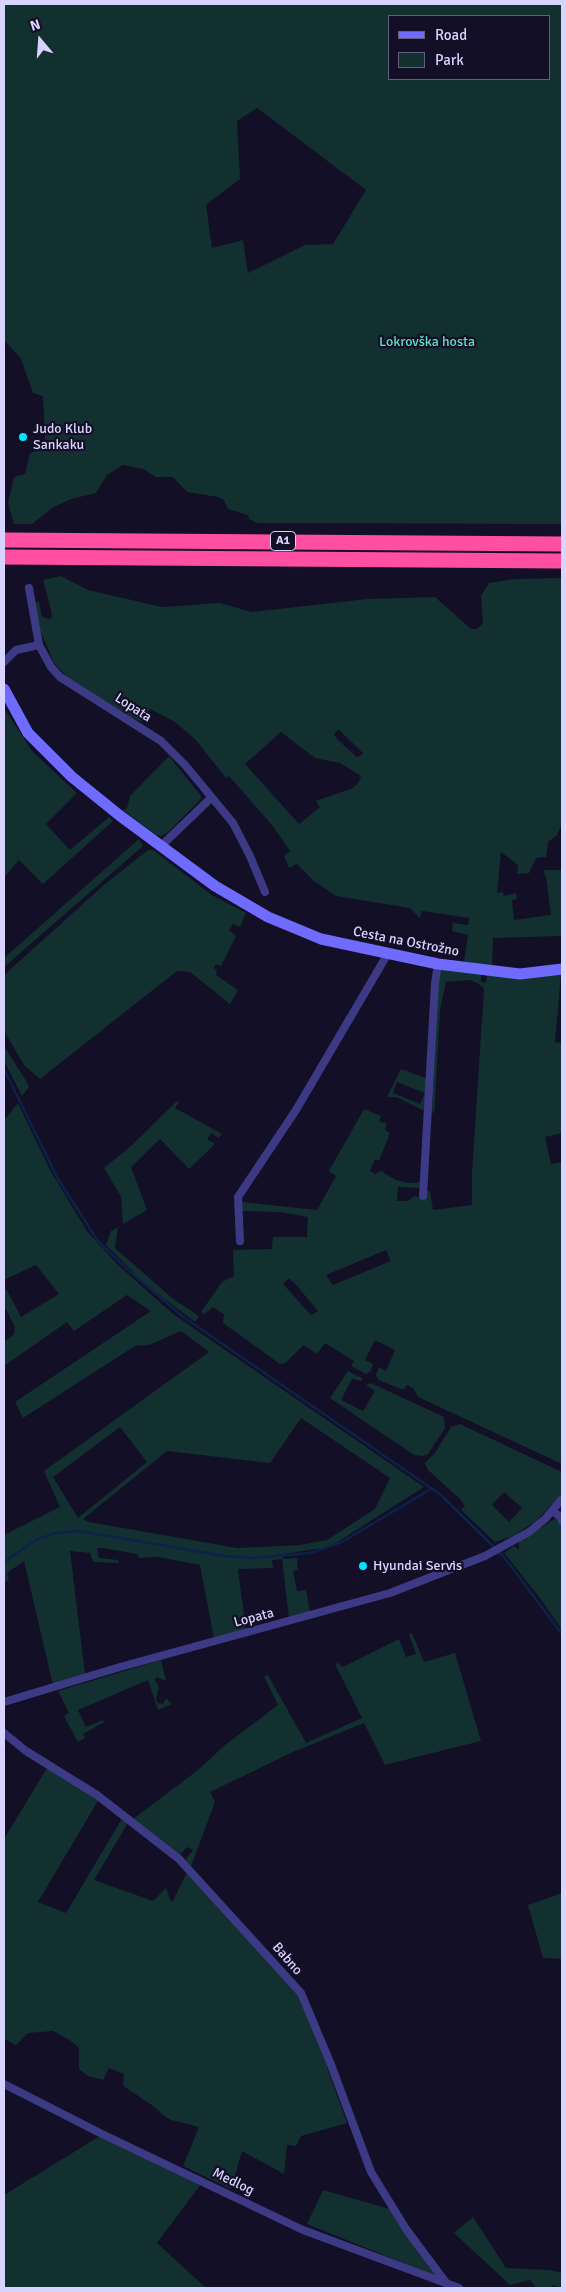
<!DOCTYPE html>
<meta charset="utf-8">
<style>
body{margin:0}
#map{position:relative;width:566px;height:2292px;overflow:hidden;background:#130f26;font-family:Signika,sans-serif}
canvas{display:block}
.frame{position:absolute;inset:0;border:5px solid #d9d4ff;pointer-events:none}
.legend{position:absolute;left:388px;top:15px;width:162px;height:65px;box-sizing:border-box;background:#130f26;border:1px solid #625e7d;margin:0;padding:6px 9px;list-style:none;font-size:15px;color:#d9d4ff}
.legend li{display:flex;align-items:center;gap:10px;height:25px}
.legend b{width:25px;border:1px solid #625e7d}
.north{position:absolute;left:15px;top:15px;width:50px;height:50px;-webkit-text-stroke:4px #130f26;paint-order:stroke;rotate:342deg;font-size:14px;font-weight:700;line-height:20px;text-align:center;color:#d9d4ff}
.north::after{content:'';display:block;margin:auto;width:18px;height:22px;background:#d9d4ff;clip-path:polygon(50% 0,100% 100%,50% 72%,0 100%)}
</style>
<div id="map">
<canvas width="566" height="2292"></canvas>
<div class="frame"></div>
<ul class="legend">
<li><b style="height:6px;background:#6f6bff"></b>Road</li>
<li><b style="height:14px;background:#12302f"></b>Park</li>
</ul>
<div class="north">N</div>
</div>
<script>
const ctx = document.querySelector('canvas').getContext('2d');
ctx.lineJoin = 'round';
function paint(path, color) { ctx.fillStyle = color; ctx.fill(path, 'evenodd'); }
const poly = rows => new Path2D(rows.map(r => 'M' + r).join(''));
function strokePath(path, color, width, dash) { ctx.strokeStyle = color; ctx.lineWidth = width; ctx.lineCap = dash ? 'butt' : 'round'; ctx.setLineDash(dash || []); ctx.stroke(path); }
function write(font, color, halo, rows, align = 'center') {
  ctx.font = font + ' Signika,sans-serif'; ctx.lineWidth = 4.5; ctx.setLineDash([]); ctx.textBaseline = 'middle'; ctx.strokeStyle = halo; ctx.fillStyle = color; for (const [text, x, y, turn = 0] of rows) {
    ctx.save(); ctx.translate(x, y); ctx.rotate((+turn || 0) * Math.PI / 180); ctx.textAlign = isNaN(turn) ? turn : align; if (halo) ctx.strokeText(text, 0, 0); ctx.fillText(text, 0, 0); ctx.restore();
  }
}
paint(poly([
 [4,4,562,4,562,524,257,523,249,519,248,515,228,509,224,500,218,497,187,492,173,477,156,477,143,469,123,465,107,475,96,493,71,499,52,508,32,524,14,524,8,503,14,477,25,474,30,453,44,448,45,436,43,396,33,393,21,359,4,340],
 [390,16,550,16,550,79,390,79],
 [257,108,366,190,333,244,305,245,248,273,243,240,212,248,206,205,240,179,237,121],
 [61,576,88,590,162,607,220,603,252,612,367,599,435,597,471,629,476,629,481,626,483,622,481,596,489,583,515,579,562,578,562,823,557,835,548,842,546,857,536,858,529,873,517,874,518,865,501,852,497,893,503,892,504,896,516,893,517,899,512,900,514,920,551,915,546,877,543,870,562,870,562,936,493,938,492,965,464,962,468,935,452,931,453,923,468,925,469,918,422,911,420,918,410,908,336,896,314,881,297,864,289,868,284,856,290,851,272,825,229,776,226,778,195,739,175,722,150,709,142,722,133,718,70,680,54,663,40,630,33,602,39,602,42,617,50,619,52,617,51,610,43,580],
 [338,729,363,753,362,755,357,757,339,741,334,735],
 [281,732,315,758,340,763,361,776,359,782,353,788,316,801,320,807,299,824,245,764],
 [4,708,32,751,77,793,46,824,70,850,109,817,113,821,43,884,19,860,4,878],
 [169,756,201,796,200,800,167,833,161,836,156,835,123,810,127,808,130,796],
 [139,839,143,846,4,967,4,958],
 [148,850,153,850,212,895,246,913,240,927,233,924,229,930,236,936,221,966,216,964,214,968,217,971,216,975,238,990,230,1004,190,972,177,971,40,1079,24,1065,4,1031,4,975,104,885],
 [439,967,481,974,481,982,486,983,487,975,561,974,555,1042,562,1043,562,1133,545,1137,551,1164,562,1162,562,1464,418,1397,413,1388,407,1385,403,1390,379,1380,376,1375,379,1367,386,1371,395,1350,375,1340,365,1360,373,1364,371,1371,366,1374,351,1366,354,1361,325,1343,317,1354,304,1345,285,1363,280,1364,223,1323,224,1314,213,1307,204,1314,201,1312,222,1282,234,1276,233,1250,272,1249,273,1237,307,1237,308,1217,280,1212,242,1211,242,1202,317,1210,336,1176,329,1171,364,1109,381,1116,379,1122,387,1123,385,1130,390,1133,379,1161,375,1159,370,1171,375,1174,381,1171,396,1180,410,1183,421,1182,419,1188,398,1187,397,1201,408,1201,414,1196,425,1199,425,1191,430,1191,433,1210,472,1205,472,1173,484,989,479,984,470,980,446,982,440,1010,434,1115,432,1109],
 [386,1250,391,1261,333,1285,326,1275],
 [289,1278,297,1286,318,1311,311,1315,283,1284],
 [4,1046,28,1084,29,1087,22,1096,4,1061],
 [401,1069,428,1079,425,1111,396,1097,387,1097],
 [397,1082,425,1093,420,1104,393,1093],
 [177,1101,179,1102,175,1108,222,1134,219,1138,211,1133,207,1139,215,1144,189,1169,160,1139,131,1167,147,1210,123,1224,121,1197,104,1168,131,1146],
 [18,1103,50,1170,87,1231,118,1265,173,1314,424,1487,336,1543,322,1548,283,1554,283,1559,297,1558,298,1570,293,1571,297,1591,306,1590,310,1613,289,1618,282,1559,272,1560,273,1568,238,1569,246,1630,214,1638,200,1565,158,1557,139,1558,137,1554,103,1548,97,1548,99,1558,118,1560,119,1563,93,1562,90,1553,70,1551,85,1674,53,1685,24,1561,7,1573,9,1580,4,1582,4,1535,60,1507,44,1471,209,1352,181,1331,149,1345,135,1346,23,1418,15,1402,151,1311,127,1295,74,1331,67,1322,4,1366,4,1342,14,1334,15,1327,4,1306,4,1285,21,1317,59,1294,36,1265,4,1280,4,1120],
 [301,1418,390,1478,375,1509,327,1540,300,1545,237,1548,89,1522,83,1519,167,1451,270,1463],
 [120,1427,147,1462,78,1518,53,1477],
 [118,1227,115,1248,172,1298,199,1316,195,1322,145,1284,106,1245,111,1231],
 [348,1371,362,1378,362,1381,352,1379,341,1400,363,1411,375,1391,366,1385,371,1383,444,1417,445,1428,428,1454,423,1456,414,1455,330,1398],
 [460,1424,562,1472,562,1492,559,1497,536,1521,513,1536,495,1542,461,1510,465,1506,460,1499,428,1470,425,1463,435,1453,451,1427],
 [504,1492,522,1508,509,1522,492,1505],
 [556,1518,559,1519,562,1528,562,1630,540,1598,504,1553,514,1546,519,1550,519,1542],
 [412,1633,424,1662,455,1653,481,1741,385,1765,364,1723,293,1752,210,1792,215,1802,190,1869,186,1859,193,1850,187,1847,180,1855,176,1854,133,1819,198,1770,225,1745,278,1705,264,1676,268,1675,306,1743,362,1718,335,1664,338,1663,343,1667,399,1639,406,1657,416,1654,409,1634],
 [161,1660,166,1681,156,1677,155,1680,159,1687,156,1699,158,1703,163,1704,166,1698,172,1704,158,1710,148,1680,78,1710,86,1727,103,1720,104,1722,83,1734,85,1738,78,1742,64,1716,69,1713,58,1691],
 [47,1768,99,1799,38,1902,66,1913,123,1817,129,1821,94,1880,153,1901,166,1888,171,1901,173,1901,187,1872,298,1993,329,2065,327,2067,347,2123,301,2136,296,2146,287,2145,284,2174,242,2151,231,2189,183,2166,199,2127,171,2120,163,2115,156,2108,125,2087,123,2084,124,2074,109,2068,103,2080,88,2076,79,2069,79,2048,71,2041,53,2031,28,2033,16,2045,4,2039,4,1839],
 [562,1893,562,1959,543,1958,528,1905],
 [100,2136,201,2184,157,2243,206,2288,4,2288,4,2195],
 [323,2190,390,2209,434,2272,433,2275,307,2224],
 [473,2217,506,2268,550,2270,562,2273,562,2288,552,2285,552,2288,536,2288,530,2280,510,2285,454,2233]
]), '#12302f');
strokePath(poly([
 [4,1069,58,1179,98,1241,127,1269,182,1316,441,1495,504,1557,562,1634],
 [4,1562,38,1539,56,1533,80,1531,224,1556,252,1558,310,1553,342,1542,431,1489]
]), '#0c2248', 2.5);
strokePath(poly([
 [29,588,39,645,51,667,60,677,161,741,185,765,233,823,250,856,265,892],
 [4,662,16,650,39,645],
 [161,846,211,798],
 [423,1196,435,983,438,964],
 [240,1241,238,1197,296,1110,387,955],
 [552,1511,561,1517,562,1521],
 [4,1702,120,1667,390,1593,485,1556,529,1532,545,1519,562,1499],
 [4,1733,26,1751,97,1795,179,1859,301,1993,330,2062,371,2172,406,2229,447,2284],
 [4,2084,100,2133,303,2230,459,2288]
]), '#3d3a85', 8);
strokePath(poly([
 [4,689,28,733,72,777,119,815,215,886,268,917,321,939,438,964,520,974,562,969]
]), '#6f6bff', 11);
strokePath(poly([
 [4,540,562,544],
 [4,557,562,561]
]), '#ff4fa3', 15);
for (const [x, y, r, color] of [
 [23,437,5,"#00e5ff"],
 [363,1566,5,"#00e5ff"]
]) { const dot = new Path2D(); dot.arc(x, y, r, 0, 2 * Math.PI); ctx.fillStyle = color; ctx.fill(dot); strokePath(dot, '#130f26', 2); }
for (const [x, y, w] of [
 [283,541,25]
]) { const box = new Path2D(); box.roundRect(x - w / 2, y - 9.5, w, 19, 4); ctx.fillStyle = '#130f26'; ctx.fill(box); strokePath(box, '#d9d4ff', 1); }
write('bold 12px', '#d9d4ff', null, [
 ["A1",283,541]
]);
write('14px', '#5fe0c0', '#130f26', [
 ["Lokrovška hosta",427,342]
]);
write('14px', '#d9d4ff', '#130f26', [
 ["Judo Klub",33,429],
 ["Sankaku",33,445],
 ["Hyundai Servis",373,1566]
], 'left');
write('14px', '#d9d4ff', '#130f26', [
 ["Lopata",133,708,33],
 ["Cesta na Ostrožno",406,942,11],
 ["Lopata",254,1618,-15],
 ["Babno",287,1959,49],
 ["Medlog",233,2182,26]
]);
</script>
